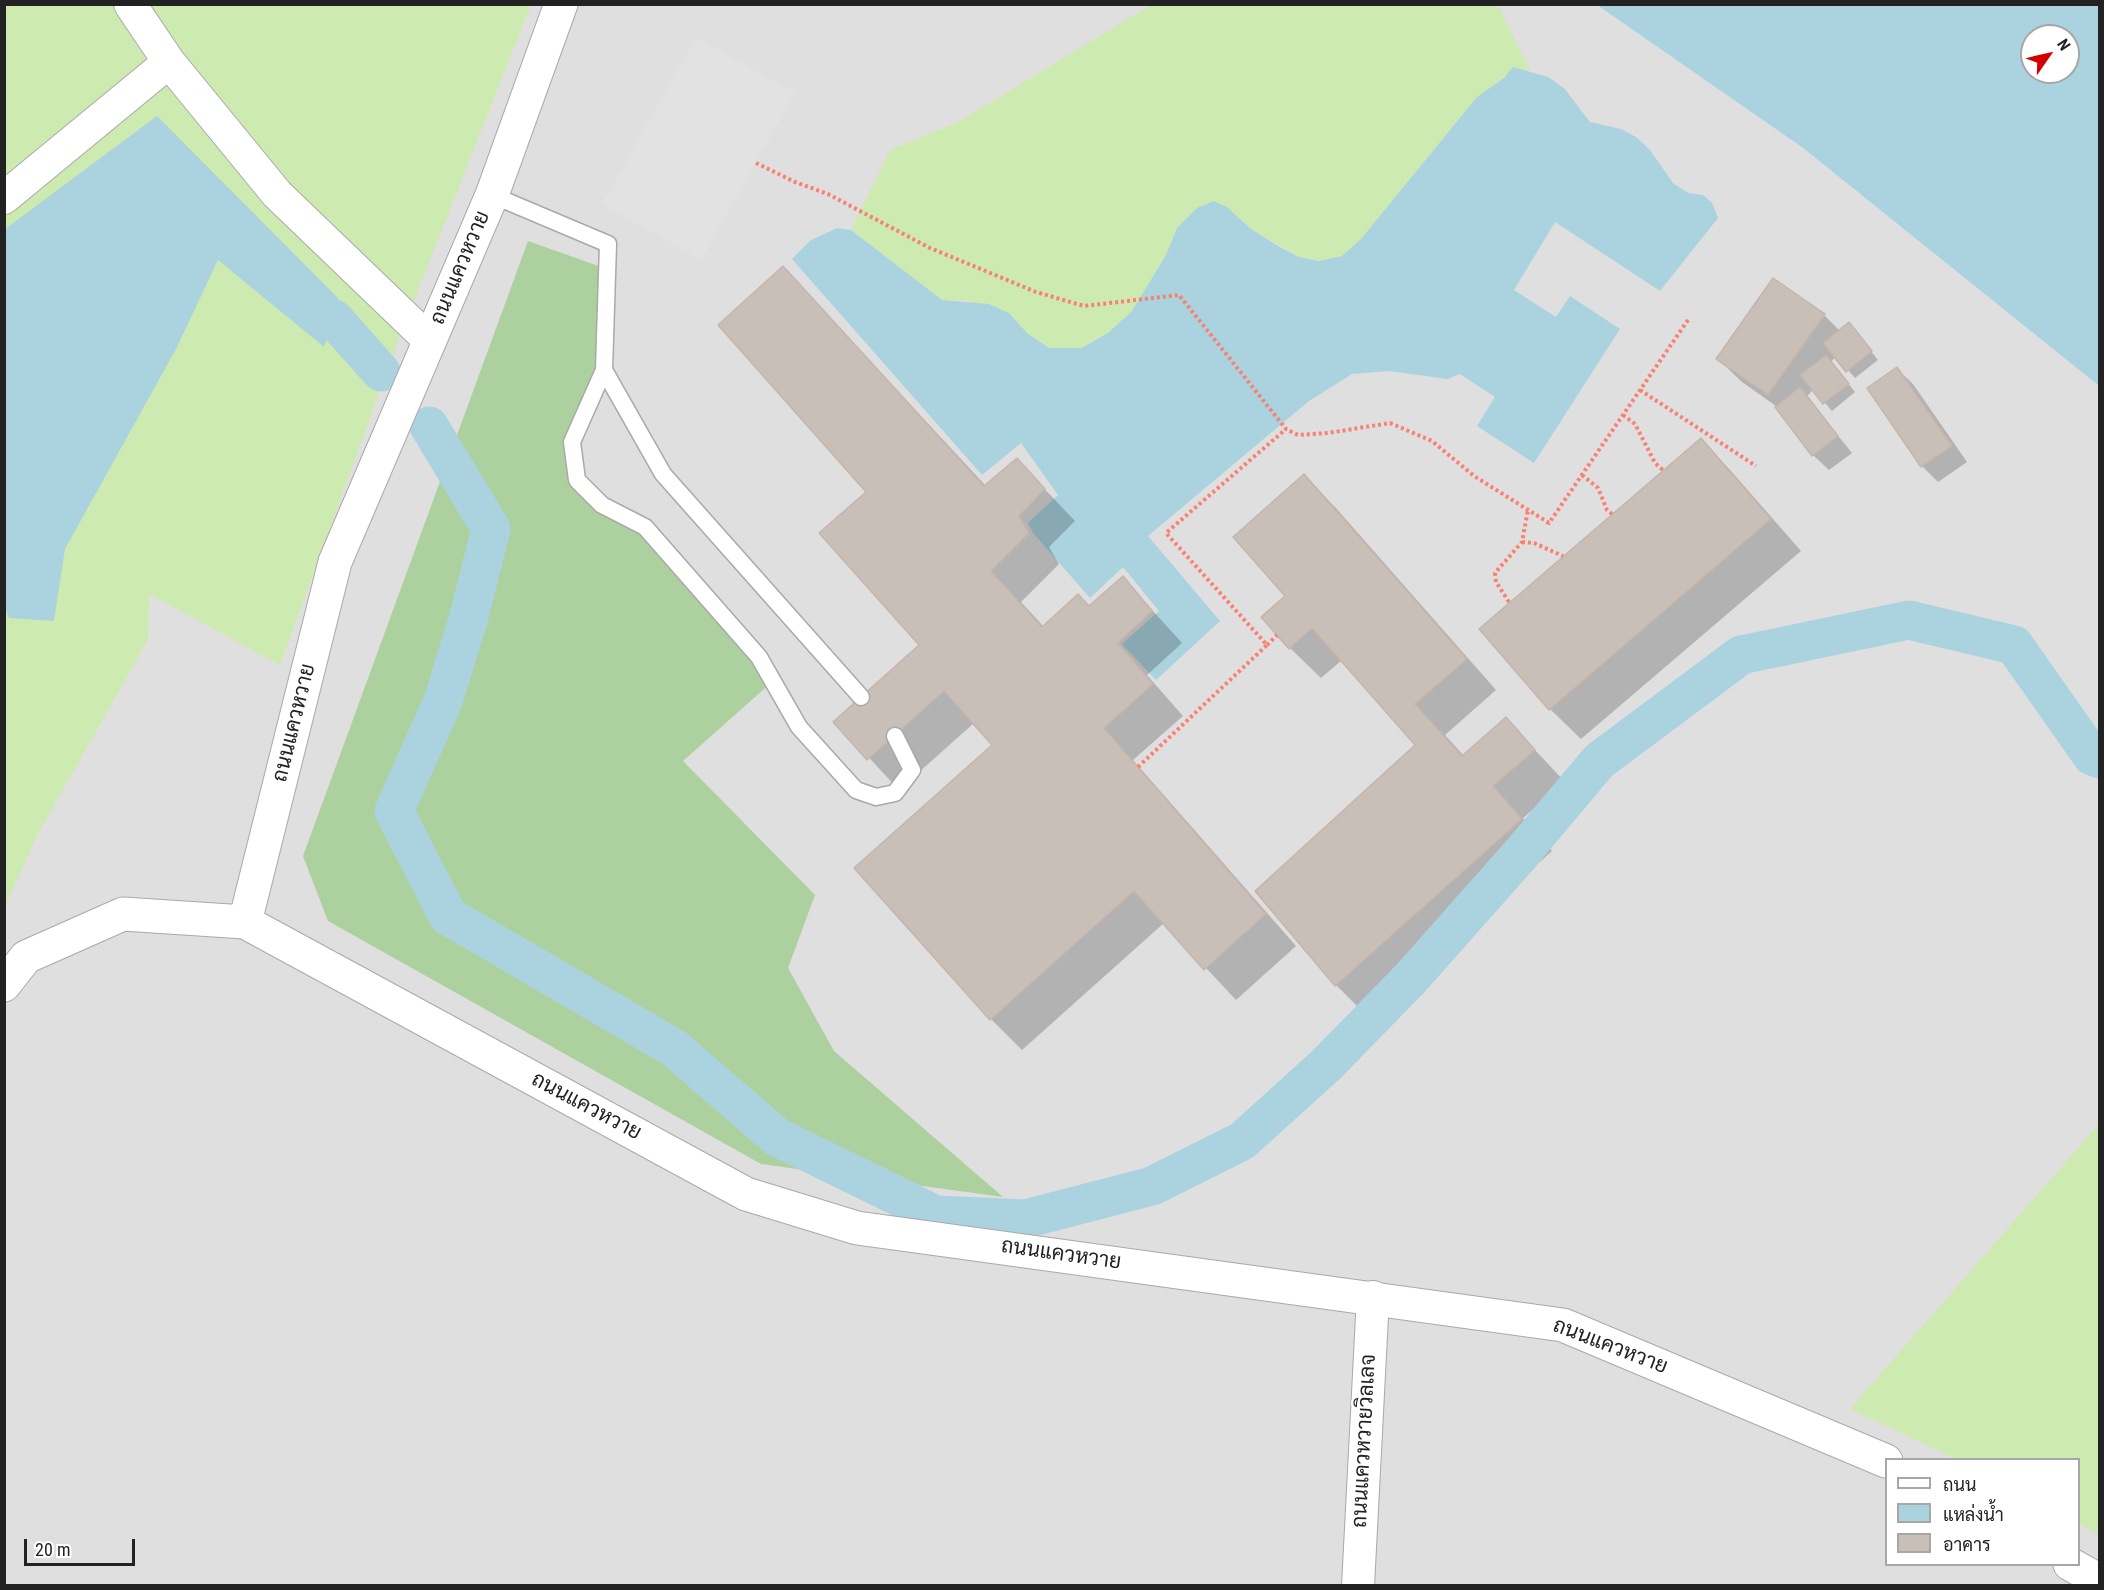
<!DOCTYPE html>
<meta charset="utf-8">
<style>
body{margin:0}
#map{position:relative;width:2104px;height:1590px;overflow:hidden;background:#f2efe9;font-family:"Roboto Condensed",Sarabun,sans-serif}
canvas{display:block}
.frame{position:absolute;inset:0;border:6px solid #222;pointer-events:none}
.legend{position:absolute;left:1885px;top:1458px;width:195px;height:108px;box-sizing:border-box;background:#fff;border:2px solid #a7a7a7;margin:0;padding:8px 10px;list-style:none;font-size:18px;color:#222}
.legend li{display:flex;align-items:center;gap:12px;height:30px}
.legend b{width:30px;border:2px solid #a7a7a7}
.north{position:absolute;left:2020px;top:24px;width:60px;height:60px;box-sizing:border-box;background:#fff;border:2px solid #a7a7a7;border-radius:50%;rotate:56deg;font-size:16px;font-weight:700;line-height:24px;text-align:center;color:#222}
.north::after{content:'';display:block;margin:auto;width:21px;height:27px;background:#d40000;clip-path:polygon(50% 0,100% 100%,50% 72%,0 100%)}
.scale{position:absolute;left:24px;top:1539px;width:111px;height:27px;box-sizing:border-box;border:3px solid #222;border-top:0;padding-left:8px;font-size:18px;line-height:21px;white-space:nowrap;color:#222;-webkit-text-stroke:4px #fff;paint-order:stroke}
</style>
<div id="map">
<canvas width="2104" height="1590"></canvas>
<div class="frame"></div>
<ul class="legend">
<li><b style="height:8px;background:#fff"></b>ถนน</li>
<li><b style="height:16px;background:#aad3df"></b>แหล่งน้ำ</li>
<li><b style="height:16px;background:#c7bfb8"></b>อาคาร</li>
</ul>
<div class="north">N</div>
<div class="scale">20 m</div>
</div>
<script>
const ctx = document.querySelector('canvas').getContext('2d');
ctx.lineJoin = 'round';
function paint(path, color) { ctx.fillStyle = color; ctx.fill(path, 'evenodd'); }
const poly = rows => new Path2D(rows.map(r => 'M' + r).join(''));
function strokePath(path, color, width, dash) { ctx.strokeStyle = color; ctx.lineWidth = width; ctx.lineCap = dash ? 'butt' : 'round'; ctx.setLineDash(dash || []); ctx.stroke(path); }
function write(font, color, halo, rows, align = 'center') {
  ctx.font = font + ' "Roboto Condensed",Sarabun,sans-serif'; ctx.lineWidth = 4.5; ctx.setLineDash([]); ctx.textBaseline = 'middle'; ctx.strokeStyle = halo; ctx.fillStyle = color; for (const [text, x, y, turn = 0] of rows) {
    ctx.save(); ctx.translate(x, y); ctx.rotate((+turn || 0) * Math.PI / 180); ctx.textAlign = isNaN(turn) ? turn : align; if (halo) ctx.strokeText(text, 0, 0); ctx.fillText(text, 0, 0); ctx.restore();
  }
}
paint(poly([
 [5,5,1597,5,1803,148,2099,386,2099,1585,5,1586],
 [1886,1460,2078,1460,2078,1564,1886,1564]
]), '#e0dfdf');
paint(poly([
 [5,5,531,5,399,338,280,665,149,594,148,640,39,832,5,906],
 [1151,5,1493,5,1500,9,1530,71,1513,67,1504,78,1477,97,1361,239,1342,256,1319,261,1299,257,1251,229,1227,207,1177,228,1166,255,1132,311,1108,333,1082,348,1049,348,1027,333,1009,313,964,300,942,301,851,230,890,150,958,122],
 [2099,1124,2099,1535,2079,1523,2078,1460,1956,1459,1850,1409]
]), '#cdebb0');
paint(poly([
 [528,241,607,269,604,370,572,442,577,480,645,527,773,681,683,761,815,895,788,968,834,1051,1003,1197,761,1164,328,921,303,856]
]), '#add19e');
paint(poly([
 [696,37,795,93,701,260,602,204]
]), '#e2e2e2');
paint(poly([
 [1597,5,2099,5,2099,386,1803,148],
 [2032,36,2068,36,2068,72,2032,72],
 [1513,67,1548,77,1564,88,1590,122,1621,129,1636,137,1650,150,1673,183,1688,193,1703,195,1712,203,1718,218,1660,291,1555,222,1514,290,1556,317,1570,296,1620,329,1534,463,1477,426,1495,397,1460,374,1447,379,1389,371,1352,374,1309,401,1148,536,1220,621,1156,680,1122,644,1159,611,1123,567,1090,598,1033,533,1028,523,1058,495,1021,443,982,475,792,259,811,240,837,228,851,230,942,300,989,304,1009,313,1027,333,1049,348,1082,348,1108,333,1132,311,1166,255,1177,228,1197,208,1214,201,1227,207,1251,229,1278,246,1299,257,1319,261,1342,256,1361,239,1477,97,1504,78],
 [157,116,338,298,334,319,324,347,218,260,176,349,65,549,54,621,9,618,4,606,5,229]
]), '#aad3df');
paint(poly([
 [783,268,986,486,1017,460,1075,521,1049,547,1059,564,1021,602,1044,627,1089,608,1123,578,1182,643,1147,675,1183,716,1133,760,1296,946,1236,1000,1164,923,1022,1050,991,1019,994,745,974,723,899,790,836,722,921,646,868,492],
 [1824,315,1840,331,1856,332,1878,360,1855,378,1836,356,1831,362,1855,392,1832,411,1813,389,1807,397,1852,453,1829,470,1813,455,1776,406,1742,382,1718,359],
 [1897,369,1913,384,1967,462,1938,482,1922,466],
 [1701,440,1731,471,1801,551,1581,739,1550,709],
 [1304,476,1335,507,1496,690,1445,735,1464,756,1506,719,1565,782,1523,818,1552,851,1367,1016,1336,985,1257,891,1417,746,1342,660,1321,678,1290,648,1287,597]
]), '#0003');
strokePath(poly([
 [334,319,381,372],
 [429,426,491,529,468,620,443,701,394,811,448,916,674,1048,777,1137,936,1215,1025,1219,1152,1186,1242,1141,1326,1065,1410,979,1520,855,1599,761,1741,655,1909,620,2014,645,2092,756,2100,759]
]), '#aad3df', 39);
const building = poly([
 [783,266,984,486,1017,458,1045,489,1019,516,1029,533,991,571,1042,627,1078,594,1089,606,1123,576,1152,611,1118,643,1153,684,1104,728,1266,914,1204,970,1134,891,990,1020,854,868,992,745,944,691,867,760,833,722,919,645,819,533,866,492,718,325,783,266],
 [1773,278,1825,314,1768,395,1716,359,1773,278],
 [1849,322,1872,351,1846,372,1823,343,1849,322],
 [1826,355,1849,384,1823,404,1800,375,1826,355],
 [1897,367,1952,446,1921,467,1867,388,1897,367],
 [1800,387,1838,436,1812,456,1775,407,1800,387],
 [1701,438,1771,519,1549,710,1479,629,1701,438],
 [1304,474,1467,659,1415,704,1462,756,1506,717,1535,750,1493,786,1522,819,1335,986,1255,891,1415,745,1312,628,1289,649,1261,617,1285,596,1233,537,1304,474]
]);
paint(building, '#c7bfb8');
strokePath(building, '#c4b6ab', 1.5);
const service = poly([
 [492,195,608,244,604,370],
 [861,697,663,474,604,370,572,442,577,480,602,505,645,527,759,657,799,727,856,790,876,797,895,793,912,770,895,736]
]);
const minor = poly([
 [130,4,169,62,277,194,430,341],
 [4,198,169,62],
 [1358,1586,1373,1297]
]);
const tertiary = poly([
 [561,4,492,195,335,562,245,922,746,1194,857,1228,1563,1325,1886,1461],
 [4,985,26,957,123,914,245,922],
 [2070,1564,2100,1581]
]);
strokePath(service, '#a9a9a9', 19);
strokePath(minor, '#a9a9a9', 34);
strokePath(tertiary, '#a9a9a9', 35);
strokePath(poly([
 [756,163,795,182,828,194,930,248,1036,292,1084,306,1179,295,1286,429,1298,435,1328,433,1390,423,1432,441,1474,476,1549,523,1688,320],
 [1640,390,1756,466],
 [1623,415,1635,424,1655,463,1663,470],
 [1582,475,1598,488,1607,510,1612,514],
 [1522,542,1534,543,1563,556],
 [1509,602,1496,582,1495,573,1522,542,1528,510],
 [1267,645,1277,635],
 [1138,767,1267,645,1166,533,1286,429]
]), '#fa8072', 4, [3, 3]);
strokePath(service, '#fff', 16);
strokePath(minor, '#fff', 32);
strokePath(tertiary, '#fff', 33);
write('21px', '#222', '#fff', [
 ["ถนนแควหวาย",461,268,-67],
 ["ถนนแควหวาย",295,723,-76],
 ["ถนนแควหวาย",586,1107,28],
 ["ถนนแควหวาย",1061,1255,8],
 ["ถนนแควหวาย",1610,1347,21],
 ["ถนนแควหวายวิลเลจ",1365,1441,-87]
]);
</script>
